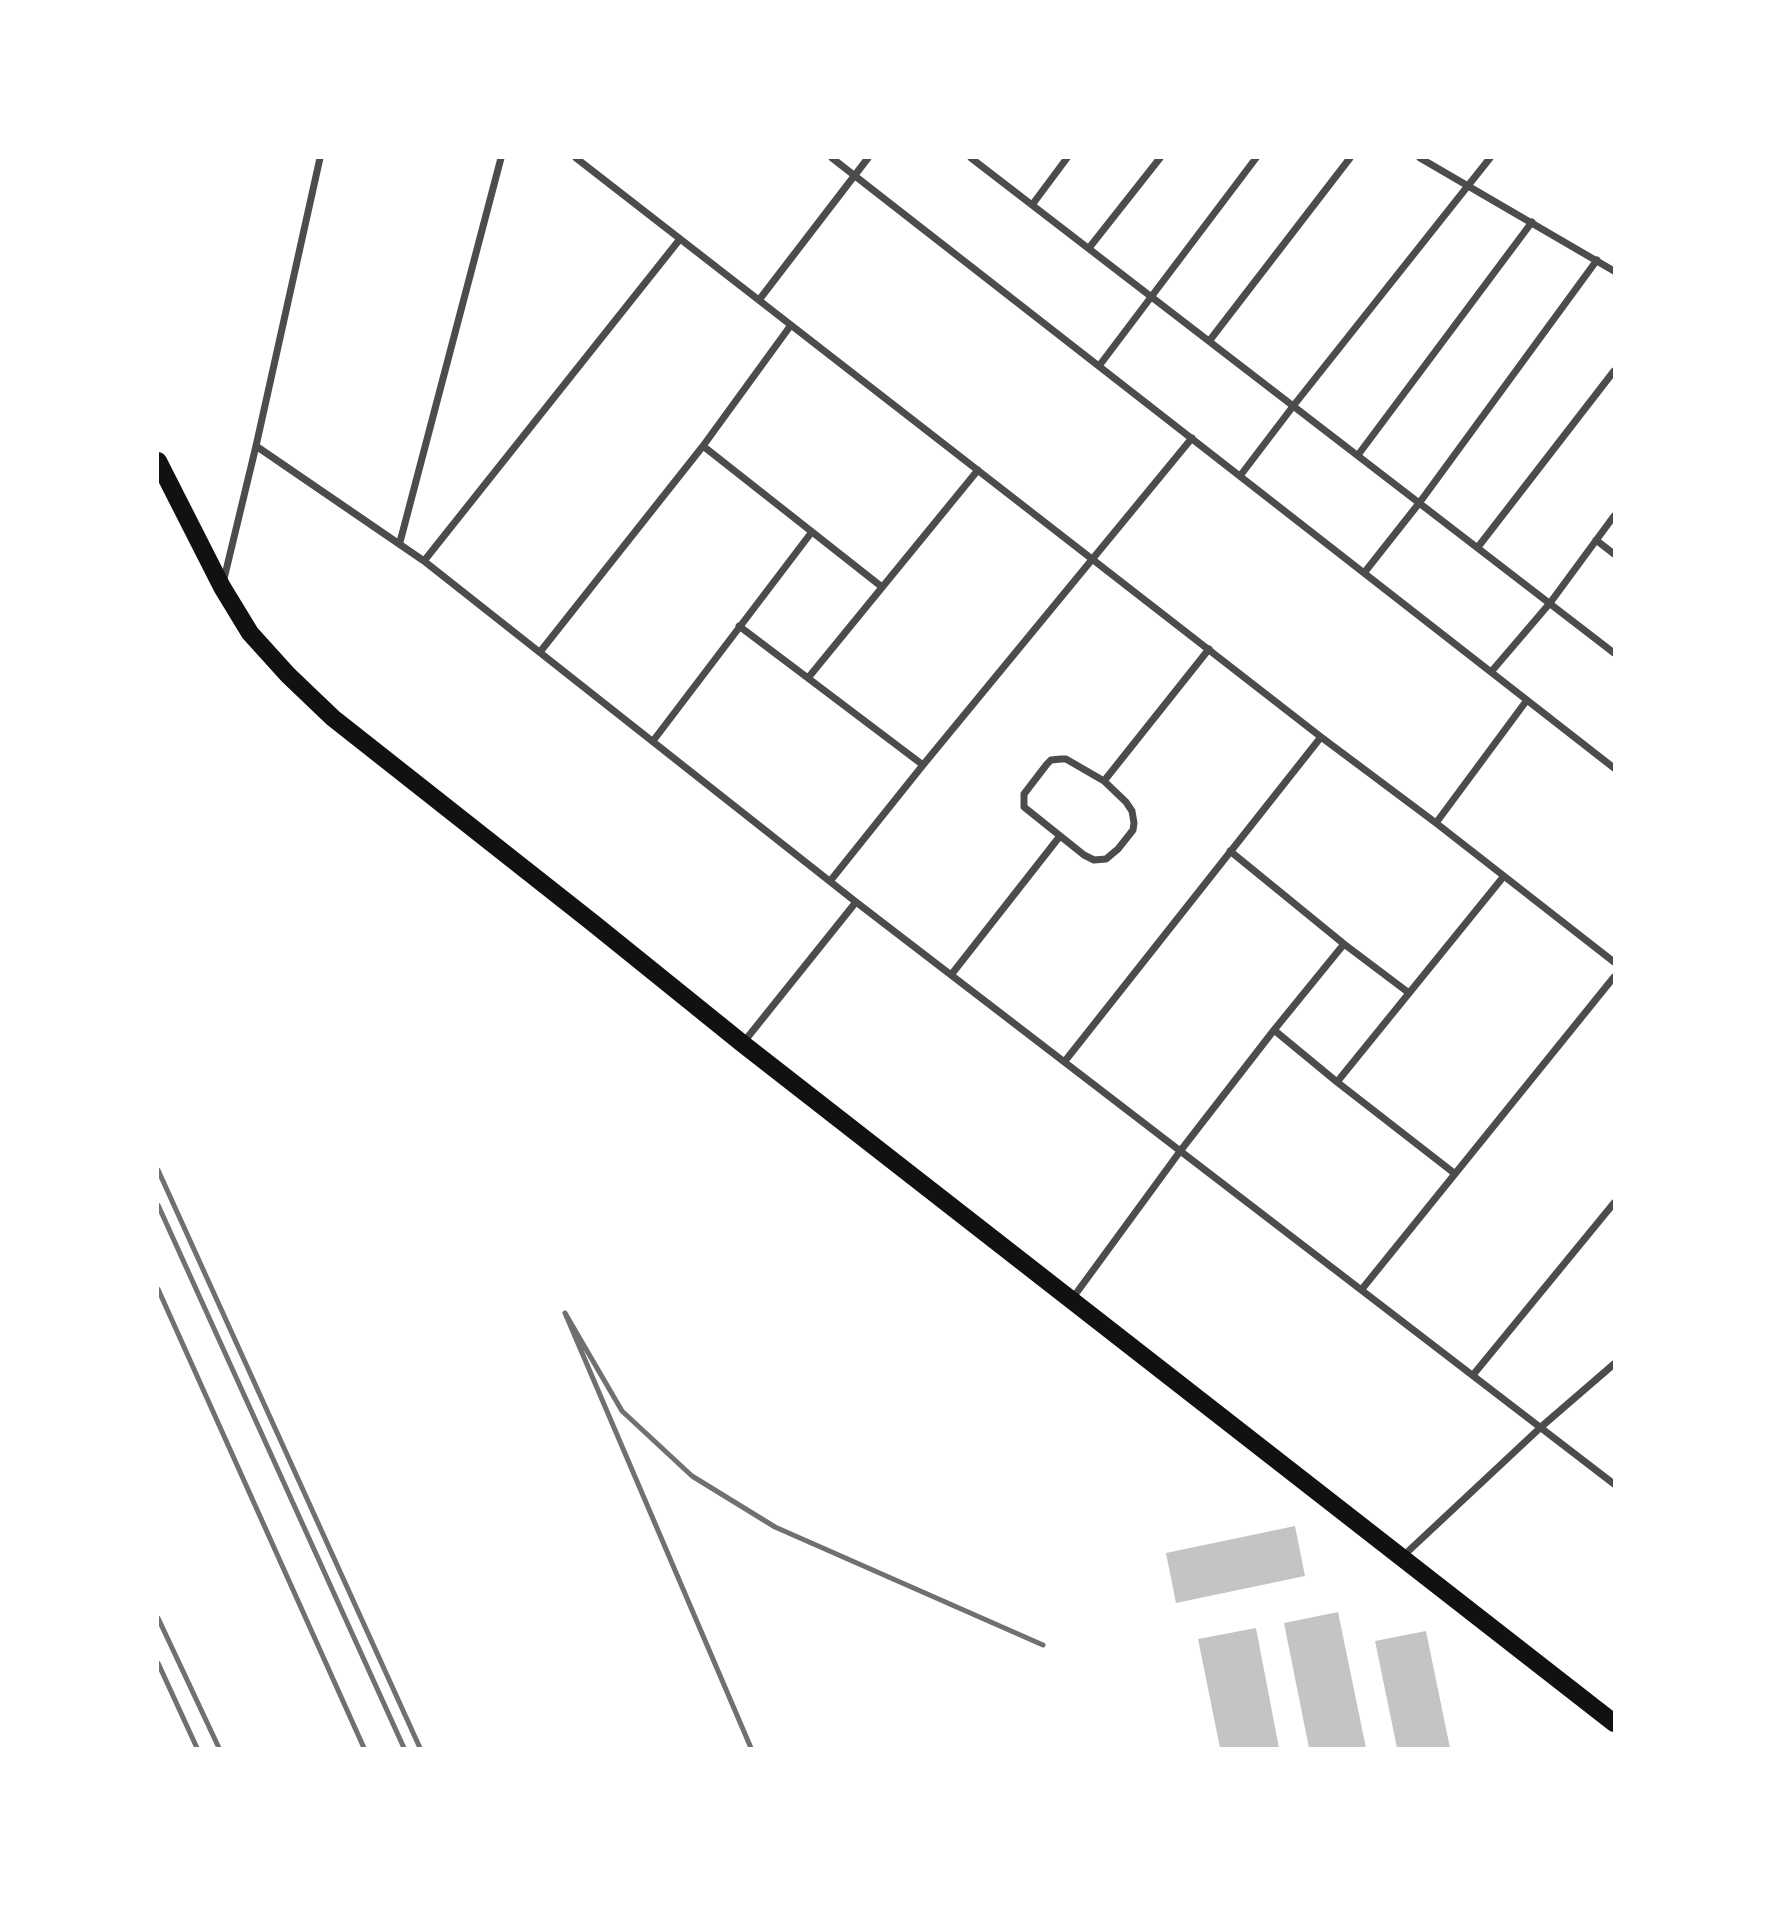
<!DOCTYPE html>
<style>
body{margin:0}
#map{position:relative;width:1772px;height:1906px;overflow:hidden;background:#fff;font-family:"Titillium Web",sans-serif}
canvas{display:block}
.frame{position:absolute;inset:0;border:159px solid #fff;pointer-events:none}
</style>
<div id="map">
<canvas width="1772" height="1906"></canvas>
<div class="frame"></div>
</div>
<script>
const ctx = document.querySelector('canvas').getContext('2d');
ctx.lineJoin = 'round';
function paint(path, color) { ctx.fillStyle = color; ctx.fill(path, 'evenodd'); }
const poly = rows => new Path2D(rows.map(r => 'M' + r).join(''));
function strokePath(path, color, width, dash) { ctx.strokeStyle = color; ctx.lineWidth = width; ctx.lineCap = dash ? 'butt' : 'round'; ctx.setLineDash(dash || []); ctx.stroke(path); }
paint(poly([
 [1295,1526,1305,1576,1176,1603,1166,1553],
 [1338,1612,1366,1748,1309,1748,1284,1623],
 [1256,1628,1279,1748,1220,1748,1198,1639],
 [1426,1631,1450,1748,1397,1748,1375,1641]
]), '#c4c4c4');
strokePath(poly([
 [576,158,1321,737,1436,823,1614,962],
 [832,158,1614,768],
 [971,158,1614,653],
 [1420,158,1614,271],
 [1032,205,1067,158],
 [1089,248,1160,158],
 [759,300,868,158],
 [1210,340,1350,158],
 [1099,366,1256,158],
 [256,446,424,561,856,902,1614,1484],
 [703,446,882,587],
 [1358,455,1532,222],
 [1240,476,1294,405,1490,158],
 [1596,540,1614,554],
 [400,542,501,158],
 [1478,547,1614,371],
 [424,561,680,239],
 [1364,573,1420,502,1597,260],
 [223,583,256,446,320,158],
 [739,626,923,765],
 [540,652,703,446,791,325],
 [1491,672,1550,603,1614,516],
 [808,678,978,470],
 [653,741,811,533],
 [1061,759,1066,759,1104,781,1126,802,1132,811,1134,823,1133,830,1118,849,1106,859,1094,860,1084,855,1024,807,1024,794,1047,764,1051,760,1061,759],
 [1104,781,1209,649],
 [1436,823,1527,700],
 [831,880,923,765,1192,438],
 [1344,944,1409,993],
 [951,975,1060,836],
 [1274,1030,1337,1082,1454,1173],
 [743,1043,856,902],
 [1065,1061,1321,737],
 [1337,1082,1504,876],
 [1362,1289,1614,977],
 [1072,1299,1181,1150,1274,1030,1344,944,1230,851],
 [1473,1375,1614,1203],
 [1401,1558,1541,1427,1614,1364]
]), '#4c4c4c', 7);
strokePath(poly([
 [158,461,222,587,250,633,288,675,333,718,593,923,743,1044,1614,1723]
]), '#111', 18);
strokePath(poly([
 [158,1170,420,1748],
 [158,1205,404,1748],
 [158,1289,364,1748],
 [158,1618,219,1748],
 [158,1663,197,1748],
 [751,1748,565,1313,622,1411,692,1476,775,1527,1043,1645]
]), '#707070', 5);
</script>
